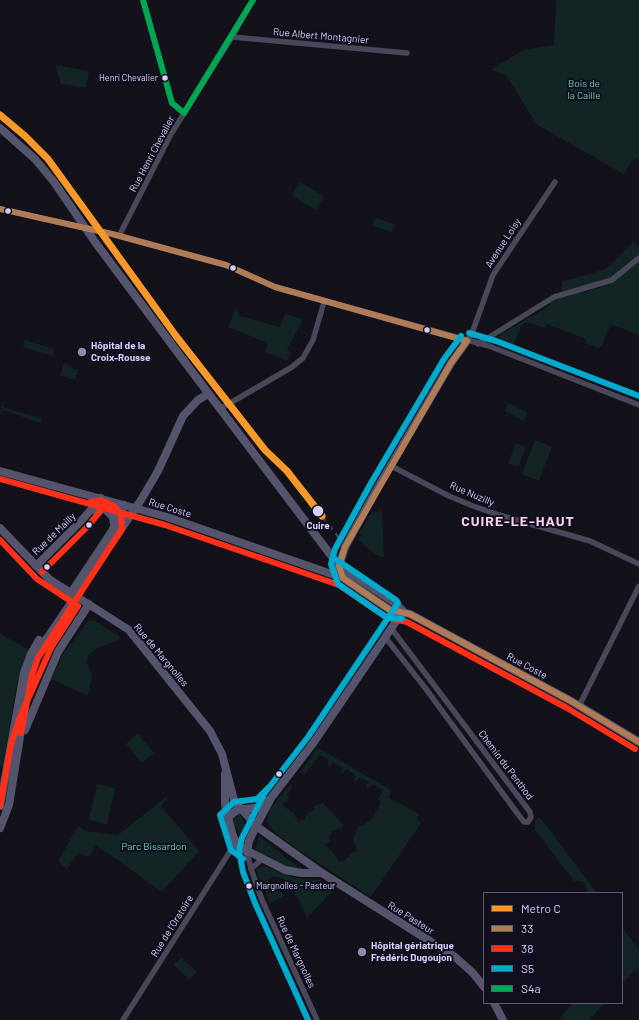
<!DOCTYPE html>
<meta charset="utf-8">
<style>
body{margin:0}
#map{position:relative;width:639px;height:1020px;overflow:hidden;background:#13121a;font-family:Barlow,sans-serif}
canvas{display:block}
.legend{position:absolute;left:483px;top:892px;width:140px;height:112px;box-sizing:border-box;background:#110e1e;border:1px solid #5f5c76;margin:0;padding:5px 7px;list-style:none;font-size:12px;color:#d4d0fa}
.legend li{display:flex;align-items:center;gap:8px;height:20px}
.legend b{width:20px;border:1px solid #5f5c76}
</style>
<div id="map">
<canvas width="639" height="1020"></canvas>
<ul class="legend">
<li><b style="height:5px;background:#f79829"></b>Metro C</li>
<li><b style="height:5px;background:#b07c57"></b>33</li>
<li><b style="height:5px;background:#ff301a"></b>38</li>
<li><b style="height:5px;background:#00a9ce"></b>S5</li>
<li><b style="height:5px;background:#00a651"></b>S4a</li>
</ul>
</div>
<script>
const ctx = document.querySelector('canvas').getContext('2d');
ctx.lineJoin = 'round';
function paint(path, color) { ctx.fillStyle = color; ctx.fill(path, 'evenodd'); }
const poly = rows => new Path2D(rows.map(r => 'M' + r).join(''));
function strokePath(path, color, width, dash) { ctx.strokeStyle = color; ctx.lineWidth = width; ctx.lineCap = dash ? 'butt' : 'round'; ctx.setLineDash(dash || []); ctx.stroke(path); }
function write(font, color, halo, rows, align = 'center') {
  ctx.font = font + ' Barlow,sans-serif'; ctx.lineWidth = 4; ctx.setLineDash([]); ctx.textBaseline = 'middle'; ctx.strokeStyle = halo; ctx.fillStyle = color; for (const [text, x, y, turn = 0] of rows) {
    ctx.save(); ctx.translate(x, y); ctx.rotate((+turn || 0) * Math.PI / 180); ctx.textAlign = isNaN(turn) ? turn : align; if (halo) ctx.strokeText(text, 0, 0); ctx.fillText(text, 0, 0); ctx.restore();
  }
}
paint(poly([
 [556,0,639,0,639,160,634,158,624,174,537,125,506,75,491,70,523,50,554,45],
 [55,65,89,71,86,88,61,84],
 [299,182,324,196,316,210,292,196],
 [376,218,395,224,392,232,372,225],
 [633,242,639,246,639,254,611,278,597,283,562,292,562,282,606,269],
 [639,261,639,335,611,324,602,345,598,348,585,343,586,339,547,324,545,328,527,322,521,326,512,349,497,344,499,335,551,305,549,304,551,301,563,296,592,290,614,282],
 [236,308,240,316,280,327,285,314,303,319,287,350,291,352,287,361,265,352,268,343,228,327],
 [25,340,54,349,52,356,23,347],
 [64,363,72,366,71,368,78,370,75,380,60,375],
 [3,402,5,402,3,407,43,419,41,423,3,410,0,414],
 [509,403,528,413,524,421,505,411],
 [535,440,552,447,539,481,522,474],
 [516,443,526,447,518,467,508,463],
 [382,511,384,557,381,557,365,547,365,546,358,540,362,534,359,533,372,512],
 [94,620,120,637,118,640,94,650,89,655,87,663,92,676,88,696,51,679,63,654,88,621],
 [0,634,29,650,17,683,3,766,0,767],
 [138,734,154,753,142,763,126,744],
 [318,748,391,790,389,798,420,814,417,820,421,823,371,897,297,849,273,831,267,821,269,810,291,784,292,787,287,795,289,800,282,803,287,809,289,809,291,812,293,812,298,822,305,819,305,816,308,815,307,813,315,810,314,806,323,803,342,823,343,827,332,831,329,837,330,842,324,844,325,847,328,847,329,850,331,850,333,853,334,853,339,862,346,860,346,858,350,856,349,854,357,851,353,839,358,827,364,825,372,819,381,802,378,800,383,790,372,784,369,788,366,787,369,782,359,777,357,781,354,780,356,775,346,769,343,774,341,772,343,768,332,762,330,766,327,764,329,760,320,755,304,775,301,772],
 [97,784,115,788,107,824,89,820],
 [166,797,167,799,161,806,199,851,162,892,96,845,89,857,78,853,67,869,58,861,78,826,85,831,118,835],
 [238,813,242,817,245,825,245,832,242,835,238,833,233,820],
 [539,817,548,828,597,893,588,893,585,883,580,881,574,881,535,830,535,821],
 [258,835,289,860,303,869,303,870,284,867,256,851],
 [263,866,294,878,320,880,333,890,307,918,298,897,296,897,292,885,291,885,289,881,274,876,266,881,272,893,277,891,282,892,284,896,270,903,256,870],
 [622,927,639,950,639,973,636,969,622,984],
 [181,957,197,972,190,980,174,965],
 [573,1003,605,1003,589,1020,565,1020,561,1016]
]), '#122424');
strokePath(poly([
 [143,0,172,103,184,113],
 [232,37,407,53],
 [0,209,112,234,226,265,275,287,489,346,639,405],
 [119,236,171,134,232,37,253,0],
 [467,341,472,333,493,275,555,182],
 [478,344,554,297,612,280,639,258],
 [220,409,292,367,303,358,313,340,324,302],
 [391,466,449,496,473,506,499,515,590,541,639,564],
 [385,637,426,689,520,817,524,822,528,822,531,817,530,812,391,628],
 [579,706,639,586],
 [247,852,251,869,262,900,317,1020],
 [251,869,262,859],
 [123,1020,236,842]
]), '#49485b', 5.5);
strokePath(poly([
 [0,128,35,159,54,182,95,242,187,365,339,566,343,578],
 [0,471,167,517,343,578,390,610,410,614,571,701,639,742],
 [92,510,100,508,106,510,113,517,114,524],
 [0,528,49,579,129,630,210,731,222,754,234,800,256,826,322,873,455,957,473,973,484,987],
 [36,566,82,520,101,498],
 [339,566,345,547,378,487,451,363,467,341],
 [339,566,395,603,403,611],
 [69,596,112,531,124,505],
 [25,730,58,652,89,604],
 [225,774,225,805,233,836,238,846,285,870,301,873,322,873],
 [0,806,24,673,31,654,39,640],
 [228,817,237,810,261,807,267,801],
 [0,828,9,805,29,681,39,650,141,500,158,471,183,416,198,400,208,394],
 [247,852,249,841,256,826,271,798,314,742,403,611],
 [494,1003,503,1020]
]), '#55546d', 8);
strokePath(poly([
 [322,516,340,539]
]), '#435461', 2, [6, 5]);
strokePath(poly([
 [0,209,112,234,226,265,275,287,467,341],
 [467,341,451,363,345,547,339,566,343,578,390,610,410,614,571,701,639,742]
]), '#b07c57', 6);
strokePath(poly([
 [0,479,165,525,339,585,386,617,407,622,567,708,635,749],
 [0,540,37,579,78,606,51,648,20,717,11,744,0,806],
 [42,572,88,526,107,503],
 [21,733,32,675,38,658,122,529,121,515,114,506,101,500,90,502]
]), '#ff301a', 6);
strokePath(poly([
 [469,333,496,341,639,396],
 [402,619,386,617,338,584,331,564,335,549,371,483,444,359,461,336],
 [243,859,231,850,220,815,234,802,257,799,268,788],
 [308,1020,255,903,243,872,239,851,242,838,264,794,308,737,398,603,396,600,337,560]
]), '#00a9ce', 6);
strokePath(poly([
 [143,0,172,103,184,113,253,0]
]), '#00a651', 6);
strokePath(poly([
 [0,115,25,136,48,159,176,336,265,450,287,471,322,516]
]), '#f79829', 7);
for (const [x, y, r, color] of [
 [165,78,3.5,"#d4d0fa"],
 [8,211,3.5,"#d4d0fa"],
 [233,268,3.5,"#d4d0fa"],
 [427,330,3.5,"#d4d0fa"],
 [82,352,5,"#908eac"],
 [318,511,6,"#d4d0fa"],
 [89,525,3.5,"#d4d0fa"],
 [47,567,3.5,"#d4d0fa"],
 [279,774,3.5,"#d4d0fa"],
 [249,886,3.5,"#d4d0fa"],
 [362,952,5,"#908eac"]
]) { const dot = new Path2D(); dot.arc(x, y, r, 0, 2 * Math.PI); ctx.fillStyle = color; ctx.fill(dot); strokePath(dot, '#110e1e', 1.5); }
write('9px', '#d4d0fa', '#110e1e', [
 ["Henri Chevalier",158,78],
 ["Margnolles - Pasteur",256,886,"left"]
], 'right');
write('10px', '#d4d0fa', '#110e1e', [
 ["Rue Albert Montagnier",321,36,5],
 ["Rue Henri Chevalier",152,154,-62],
 ["Avenue Loisy",503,243,-57],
 ["Rue Nuzilly",472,494,23],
 ["Rue Coste",170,508,17],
 ["Rue de Mailly",54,534,-44],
 ["Rue de Margnolles",161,655,50],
 ["Rue Coste",527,666,28],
 ["Chemin du Penthod",506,765,53],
 ["Rue Pasteur",411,918,32],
 ["Rue de l'Oratoire",172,926,-58],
 ["Rue de Margnolles",296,952,65]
]);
write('10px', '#64d3b5', '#110e1e', [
 ["Bois de",584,84],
 ["la Caille",584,96],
 ["Parc Bissardon",154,847]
]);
write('bold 10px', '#d4d0fa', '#110e1e', [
 ["Hôpital de la",91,346],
 ["Croix-Rousse",91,358],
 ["Hôpital gériatrique",371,946],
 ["Frédéric Dugoujon",371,958]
], 'left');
write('bold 10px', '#d4d0fa', '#110e1e', [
 ["Cuire",318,526]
]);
ctx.letterSpacing = '1px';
write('bold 14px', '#fbd2ed', '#110e1e', [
 ["CUIRE-LE-HAUT",518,521]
]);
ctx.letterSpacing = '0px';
</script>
